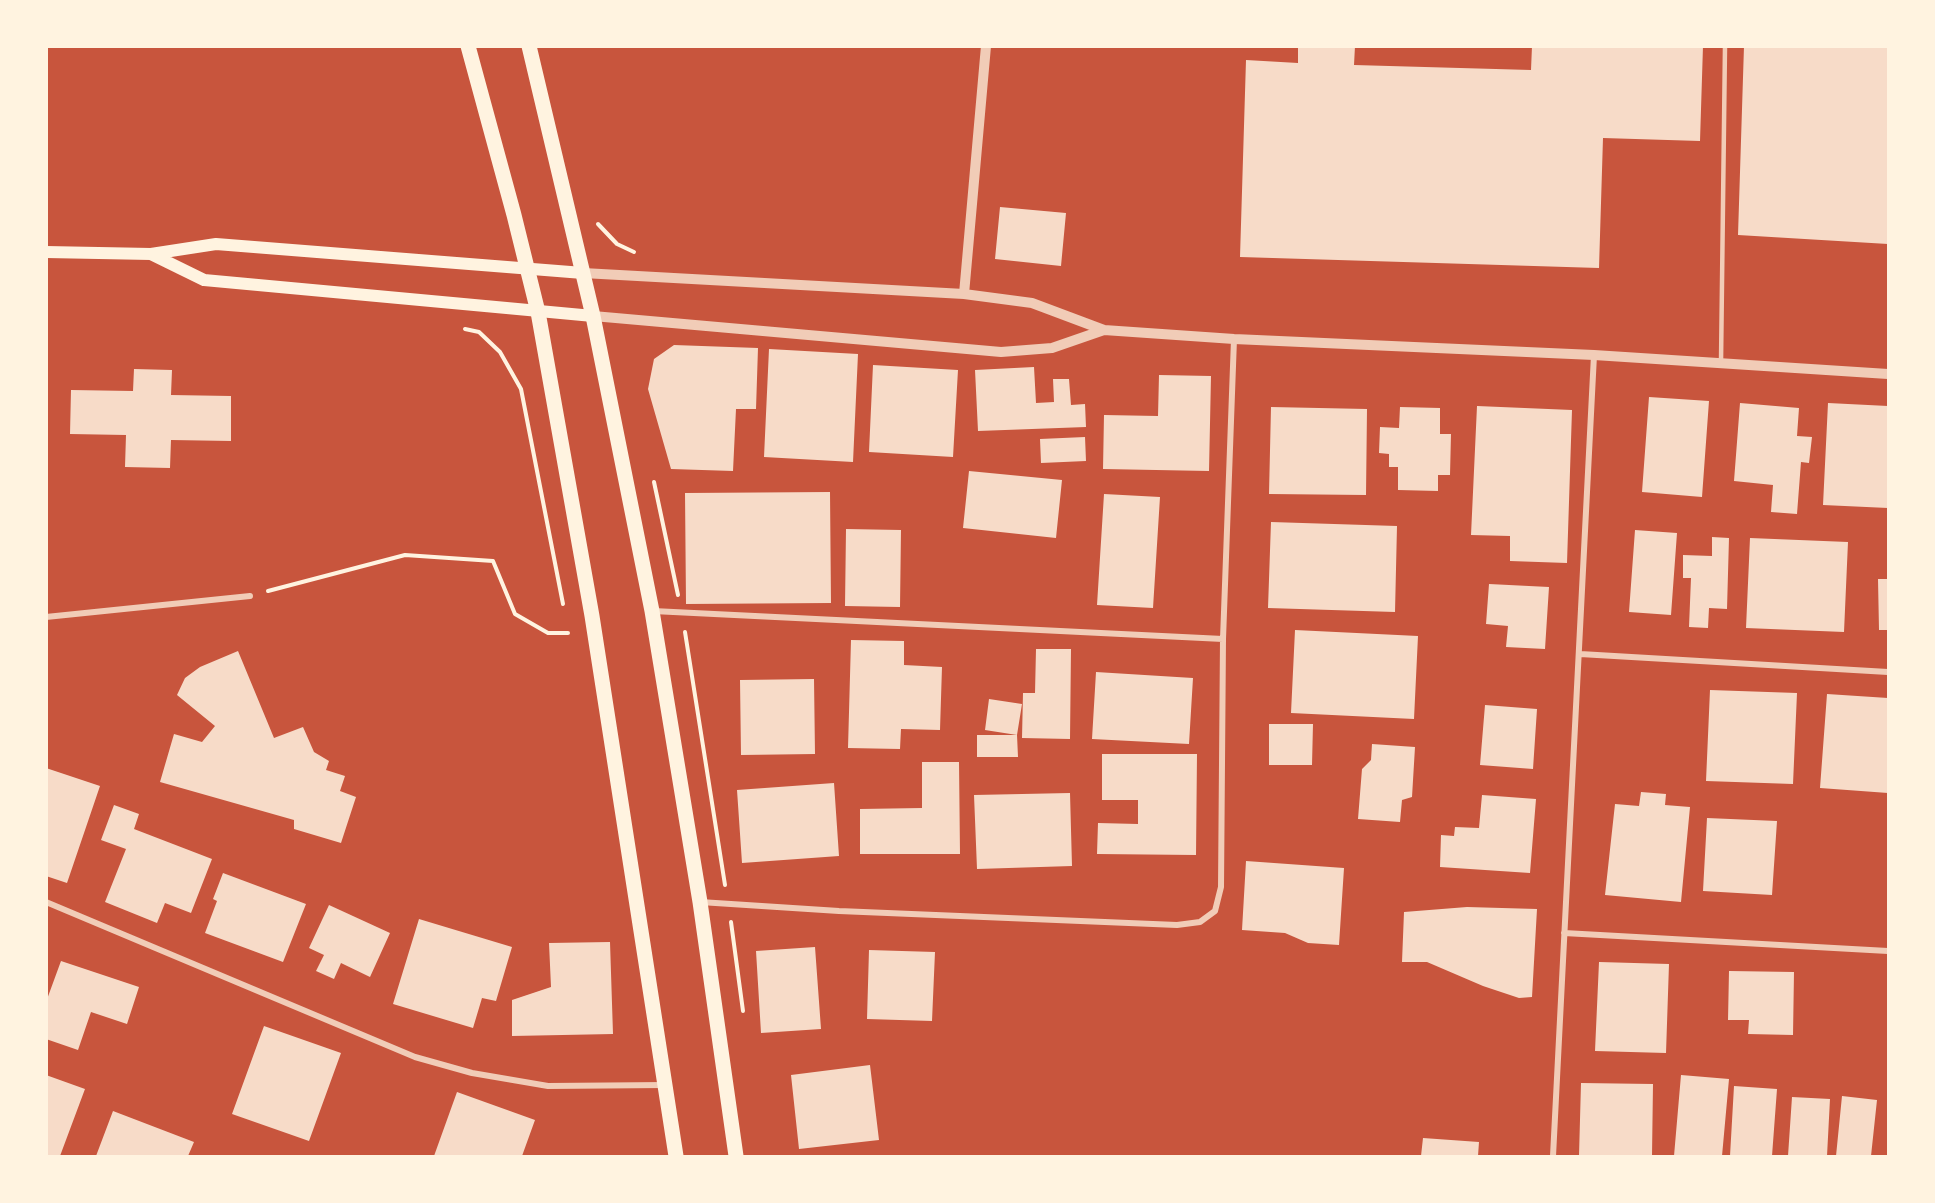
<!DOCTYPE html>
<style>
body{margin:0}
#map{position:relative;width:1935px;height:1203px;overflow:hidden;background:#c8553d;font-family:"PT Sans",sans-serif}
canvas{display:block}
.frame{position:absolute;inset:0;border:48px solid #fff3e0;pointer-events:none}
</style>
<div id="map">
<canvas width="1935" height="1203"></canvas>
<div class="frame"></div>
</div>
<script>
const ctx = document.querySelector('canvas').getContext('2d');
ctx.lineJoin = 'round';
function paint(path, color) { ctx.fillStyle = color; ctx.fill(path, 'evenodd'); }
const poly = rows => new Path2D(rows.map(r => 'M' + r).join(''));
function strokePath(path, color, width, dash) { ctx.strokeStyle = color; ctx.lineWidth = width; ctx.lineCap = dash ? 'butt' : 'round'; ctx.setLineDash(dash || []); ctx.stroke(path); }
paint(poly([
 [1298,46,1355,46,1354,65,1531,70,1532,46,1703,46,1700,141,1603,138,1599,268,1240,257,1246,60,1298,63],
 [1744,46,1888,46,1888,244,1738,235],
 [1000,207,1066,213,1061,266,995,259],
 [674,345,758,348,756,409,736,409,733,471,671,469,648,389,654,359],
 [769,349,858,354,853,462,764,457],
 [873,365,958,370,953,457,869,452],
 [1034,367,1036,403,1054,402,1053,379,1069,379,1071,405,1085,404,1086,427,978,431,975,370],
 [134,369,172,370,171,395,231,396,231,441,171,440,170,468,125,467,126,435,70,434,71,390,133,391],
 [1159,375,1211,376,1209,471,1103,469,1104,415,1158,416],
 [1649,397,1709,401,1702,497,1642,492],
 [1740,403,1799,408,1797,436,1812,437,1809,463,1801,462,1797,514,1771,512,1773,485,1734,481],
 [1828,403,1888,406,1888,508,1823,505],
 [1477,406,1572,410,1567,563,1510,561,1510,536,1471,535],
 [1271,407,1367,409,1366,495,1269,494],
 [1400,407,1440,408,1440,434,1451,434,1450,475,1438,475,1438,491,1398,490,1398,467,1389,467,1389,454,1379,453,1380,427,1399,428],
 [1085,437,1086,461,1041,463,1040,439],
 [969,471,1062,480,1056,538,963,528],
 [830,492,831,603,686,604,685,493],
 [1104,494,1160,497,1153,608,1097,605],
 [1271,522,1397,526,1395,612,1268,608],
 [846,529,901,530,900,607,845,606],
 [1635,530,1677,533,1671,615,1629,612],
 [1712,537,1729,538,1727,609,1709,608,1708,628,1689,627,1691,578,1683,578,1683,555,1712,556],
 [1750,538,1848,542,1844,632,1746,628],
 [1878,579,1888,579,1888,630,1879,630],
 [1489,584,1549,587,1545,649,1506,647,1508,626,1486,624],
 [1295,630,1418,636,1414,719,1291,713],
 [851,640,904,641,904,665,942,667,940,730,901,729,900,749,848,748],
 [1036,649,1071,649,1070,739,1022,738,1023,693,1035,693],
 [238,651,274,738,303,727,314,752,329,761,326,770,345,776,340,791,356,797,341,843,294,829,294,820,160,782,174,734,202,742,215,726,177,695,185,678,200,667],
 [1096,672,1193,678,1189,744,1092,739],
 [814,679,815,754,741,755,740,680],
 [1710,690,1797,693,1793,784,1706,781],
 [1827,694,1888,698,1888,793,1820,788],
 [989,699,1022,704,1017,735,985,730],
 [1485,705,1537,709,1533,769,1480,765],
 [1269,724,1313,724,1312,765,1269,765],
 [977,735,1017,735,1018,757,977,757],
 [1372,744,1415,747,1412,797,1402,800,1400,822,1358,819,1362,769,1371,760],
 [1102,754,1197,754,1196,855,1097,854,1098,823,1138,824,1138,800,1102,800],
 [922,762,959,762,960,854,860,854,860,809,922,808],
 [46,768,100,786,67,883,46,876],
 [834,783,839,856,742,863,737,790],
 [1641,792,1666,794,1665,805,1690,807,1681,902,1605,895,1615,804,1639,806],
 [1070,793,1072,866,977,869,974,795],
 [1482,795,1536,799,1530,873,1440,867,1441,835,1454,836,1455,827,1479,828],
 [114,805,139,814,134,829,212,859,191,913,165,903,157,923,105,902,126,849,101,840],
 [1707,818,1777,821,1772,895,1703,891],
 [1246,861,1344,868,1339,945,1308,943,1285,933,1242,930],
 [223,873,306,904,283,962,205,933,217,901,213,899],
 [329,905,390,933,370,977,341,963,334,979,316,971,324,955,309,948],
 [1467,907,1537,909,1532,997,1519,998,1483,986,1427,962,1402,962,1404,912],
 [419,919,512,947,496,1001,482,998,473,1028,393,1004],
 [610,942,613,1034,512,1036,512,1000,551,987,549,943],
 [815,947,821,1029,761,1033,756,951],
 [869,950,935,952,932,1021,867,1019],
 [61,961,139,987,127,1024,91,1012,78,1050,46,1039,46,1002],
 [1599,962,1669,964,1666,1053,1595,1051],
 [1729,971,1794,972,1793,1035,1748,1034,1749,1020,1728,1020],
 [264,1026,341,1053,309,1141,232,1114],
 [870,1065,879,1140,799,1149,791,1075],
 [46,1075,85,1089,60,1156,46,1156],
 [1681,1075,1729,1079,1722,1156,1674,1156],
 [1581,1083,1653,1084,1652,1156,1579,1156],
 [1734,1086,1777,1089,1772,1156,1730,1156],
 [457,1092,535,1120,522,1156,434,1156],
 [1842,1096,1877,1100,1871,1156,1836,1156],
 [1792,1097,1830,1099,1827,1156,1788,1156],
 [113,1111,194,1142,188,1156,96,1156],
 [1423,1138,1479,1142,1478,1156,1421,1156]
]), '#f7dbc8');
strokePath(poly([
 [598,224,617,244,634,252],
 [465,329,479,332,500,352,521,389,563,604],
 [654,482,678,595],
 [268,591,405,555,493,561,515,614,548,633,568,633],
 [685,632,725,885],
 [731,922,743,1011]
]), '#fff3e0', 4);
strokePath(poly([
 [1721,362,1725,46]
]), '#f1ccb7', 4.5);
strokePath(poly([
 [653,611,1223,639],
 [46,617,250,596],
 [1580,654,1888,672],
 [46,902,415,1057,472,1073,548,1086,665,1085],
 [700,902,839,911,1177,925,1200,922,1215,911,1221,887,1223,639,1234,339],
 [1564,933,1888,951],
 [1553,1156,1594,355]
]), '#f1ccb7', 6);
strokePath(poly([
 [583,273,964,294,1032,303,1104,330,1234,339,1594,355,1888,374],
 [964,294,986,46],
 [593,316,1001,352,1052,348,1104,330]
]), '#f1ccb7', 10);
strokePath(poly([
 [46,252,151,254,216,244,583,273],
 [151,254,204,280,593,316]
]), '#fff3e0', 12);
strokePath(poly([
 [468,46,514,215,538,312,592,616,676,1156],
 [529,46,593,316,652,611,700,902,736,1156]
]), '#fff3e0', 15);
</script>
